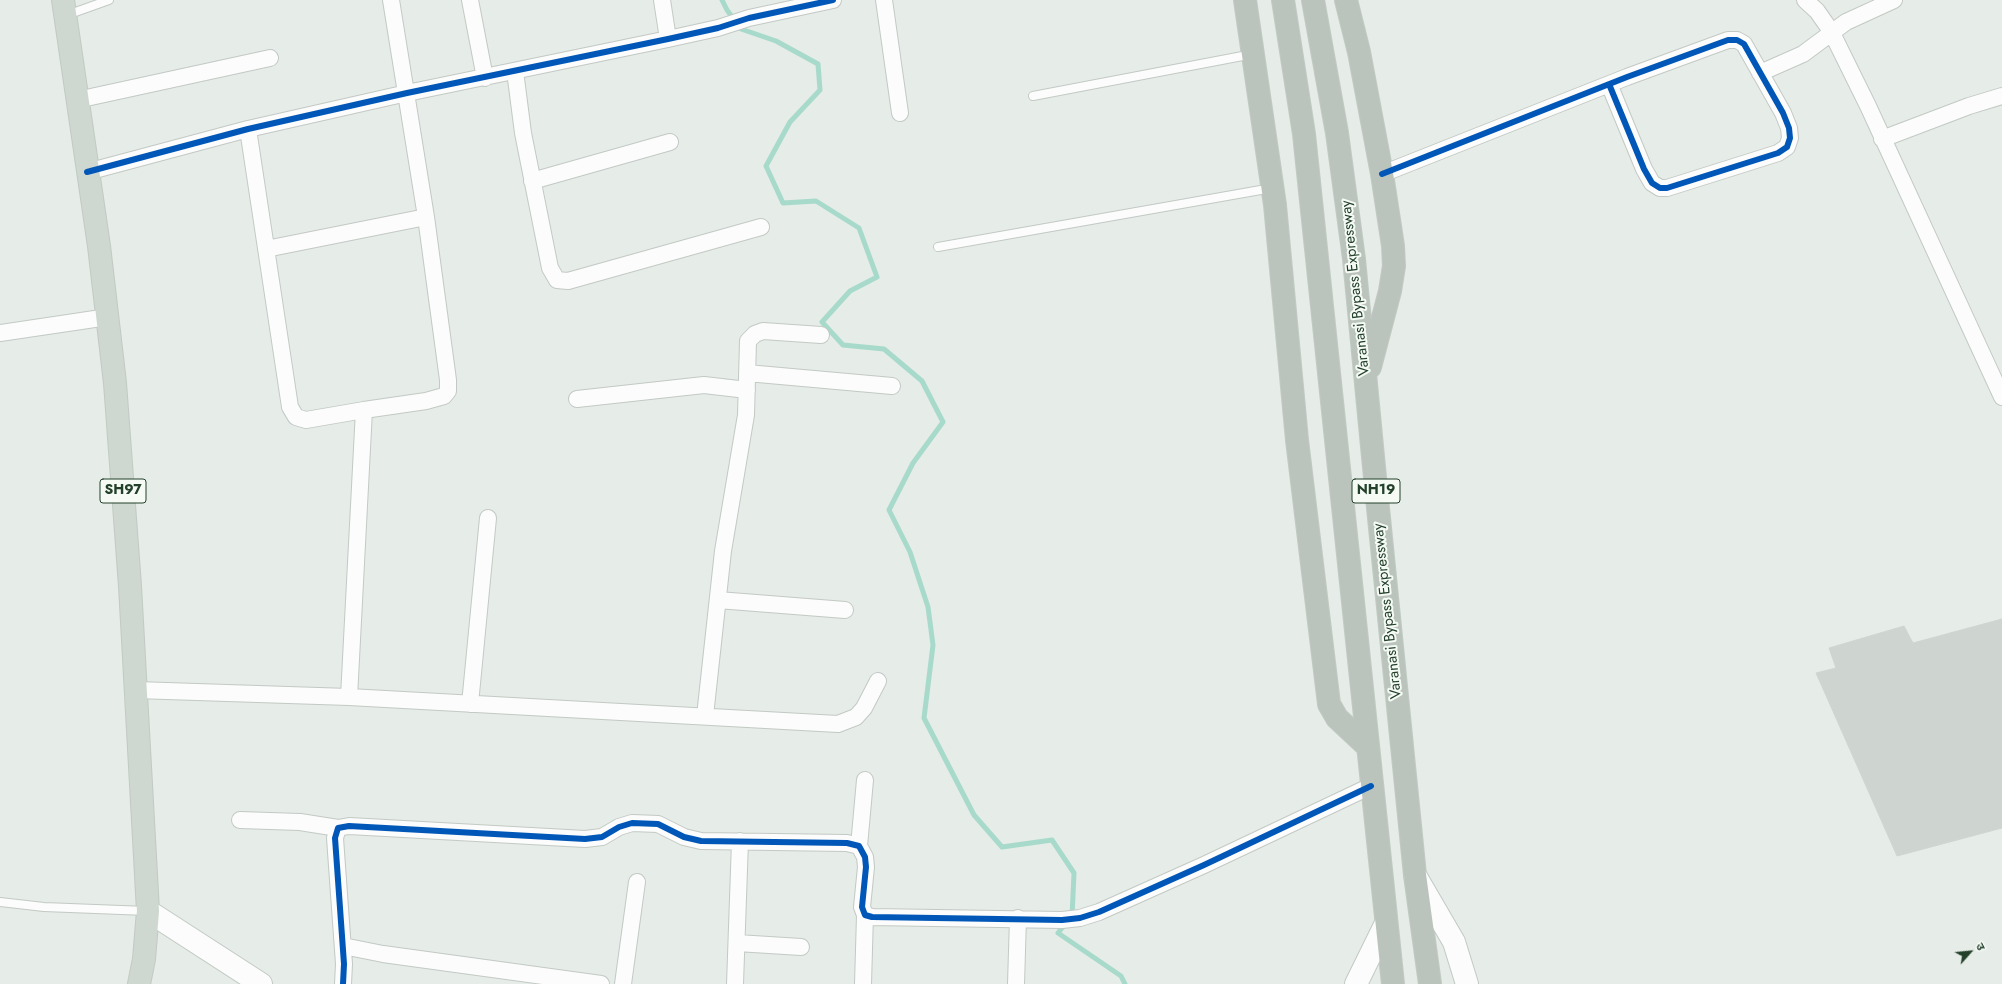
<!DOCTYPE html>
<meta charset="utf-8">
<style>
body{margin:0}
#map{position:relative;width:2002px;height:984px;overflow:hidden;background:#e6ece7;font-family:Jost,"Noto Sans Devanagari",sans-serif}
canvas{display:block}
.north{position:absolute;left:1950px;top:932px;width:40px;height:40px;-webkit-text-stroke:3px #f5faf5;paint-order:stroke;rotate:63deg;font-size:11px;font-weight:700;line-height:16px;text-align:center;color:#23402b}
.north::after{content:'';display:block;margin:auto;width:14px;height:18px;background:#23402b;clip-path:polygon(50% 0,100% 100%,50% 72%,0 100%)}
</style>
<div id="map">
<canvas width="2002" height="984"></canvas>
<div class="north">उ</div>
</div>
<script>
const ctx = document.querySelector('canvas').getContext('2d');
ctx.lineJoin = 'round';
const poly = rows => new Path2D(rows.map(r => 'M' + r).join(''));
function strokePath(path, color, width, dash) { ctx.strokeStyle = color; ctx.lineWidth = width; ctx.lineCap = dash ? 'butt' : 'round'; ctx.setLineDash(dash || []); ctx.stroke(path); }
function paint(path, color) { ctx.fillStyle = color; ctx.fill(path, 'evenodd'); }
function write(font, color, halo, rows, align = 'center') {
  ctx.font = font + ' Jost,sans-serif'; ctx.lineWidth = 4; ctx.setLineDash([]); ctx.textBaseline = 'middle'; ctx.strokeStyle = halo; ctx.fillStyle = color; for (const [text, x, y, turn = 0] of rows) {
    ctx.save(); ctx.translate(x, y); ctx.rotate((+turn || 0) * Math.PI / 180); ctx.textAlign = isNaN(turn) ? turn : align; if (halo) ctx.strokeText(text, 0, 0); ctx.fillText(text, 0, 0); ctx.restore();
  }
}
strokePath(poly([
 [722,0,727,10,741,29,776,41,818,64,820,90,790,122,766,166,783,203,816,201,859,228,877,277,850,291,822,322,843,345,884,349,922,381,943,422,913,463,889,510,910,552,928,607,933,645,924,718,974,815,1002,847,1052,840,1074,873,1072,917],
 [1065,924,1058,933,1121,976,1125,984]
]), '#a7daca', 5);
const building = poly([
 [2002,619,2002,828,1897,856,1816,673,1836,668,1829,648,1904,626,1913,643,2002,619]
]);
paint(building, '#ced5d0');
strokePath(building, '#cfd5d0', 1);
const lane = poly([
 [67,15,109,0],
 [1033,96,1253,54],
 [938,247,1272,188],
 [0,902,44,907,147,911]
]);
const street = poly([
 [470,0,485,78],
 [662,0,668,39],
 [884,0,900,113],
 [1805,0,1817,11,1831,31,1868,106,2002,397],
 [515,71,523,133,550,268,557,280,568,281,761,227],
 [1760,73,1803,54,1846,22,1894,0],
 [77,100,270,58],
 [248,129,290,407,296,417,306,420,364,410,349,697],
 [1882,139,1969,106,2002,96],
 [87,172,248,129,407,93,668,39,718,28,749,18,833,0],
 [1382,174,1627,77,1728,40,1737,40,1744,44,1783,113,1789,128,1790,138,1787,147,1778,153,1667,188,1660,188,1652,183,1644,169,1609,84],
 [532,181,670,142],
 [266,249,426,217],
 [0,333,108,317],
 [747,373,892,386],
 [577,399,704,385,747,390],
 [364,410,426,401,444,396,448,391,448,380,426,217,391,0],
 [718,600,845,610],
 [136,690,349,697,838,724,856,717,864,708,878,681],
 [470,704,488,518],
 [705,716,723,551,746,415,748,341,755,334,763,331,821,335],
 [240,820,300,822,338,828],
 [859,846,865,780],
 [737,943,801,947],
 [343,946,383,954,601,984],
 [343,984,344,964,335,838,338,828,349,826,585,839,602,837,619,827,632,823,658,824,684,837,701,841,847,843,859,846,865,857,866,867,862,907,865,915,872,917,1062,920,1080,918,1099,912,1204,865,1371,786],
 [623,984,637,882],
 [735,984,740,841],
 [863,984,865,915],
 [1016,984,1018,918]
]);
const secondary = poly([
 [1415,875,1454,942,1467,984],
 [148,911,261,984],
 [1356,984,1386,923]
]);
const primary = poly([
 [63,0,99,246,115,383,130,586,148,911,144,959,139,984]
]);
const highway = poly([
 [1245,0,1275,205,1297,440,1329,704,1337,718,1367,746],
 [1283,0,1304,134,1393,984],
 [1313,0,1337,133,1354,259,1376,488,1415,875,1430,984],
 [1346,0,1359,52,1382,174,1393,246,1394,266,1390,291,1370,367]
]);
strokePath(lane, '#c3c9c4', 10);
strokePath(street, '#c3c9c4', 18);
strokePath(secondary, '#c2c9c4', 24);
strokePath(primary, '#c2cac4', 24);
strokePath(highway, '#c2cac4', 24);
strokePath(lane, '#fbfcfb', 8);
strokePath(street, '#fbfcfb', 16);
strokePath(secondary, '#fbfcfb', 22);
strokePath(primary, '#cfd7d1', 22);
strokePath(highway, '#bbc3bd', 22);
strokePath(poly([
 [87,172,248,129,407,93,668,39,718,28,749,18,833,0],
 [1382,174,1627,77,1728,40,1737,40,1744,44,1783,113,1789,128,1790,138,1787,147,1778,153,1667,188,1660,188,1652,183,1644,169,1609,84],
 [343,984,344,964,335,838,338,828,349,826,585,839,602,837,619,827,632,823,658,824,684,837,701,841,847,843,859,846,865,857,866,867,862,907,865,915,872,917,1062,920,1080,918,1099,912,1204,865,1371,786]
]), '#0057b8', 6);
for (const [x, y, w] of [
 [123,491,46],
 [1376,491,48]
]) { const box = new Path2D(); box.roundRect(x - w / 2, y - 12, w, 24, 3); ctx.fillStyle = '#f5faf5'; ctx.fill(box); strokePath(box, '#23402b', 1); }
write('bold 14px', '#23402b', null, [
 ["SH97",123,491],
 ["NH19",1376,491]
]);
write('15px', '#23402b', '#f5faf5', [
 ["Varanasi Bypass Expressway",1356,288,-96],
 ["Varanasi Bypass Expressway",1388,611,-96]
]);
</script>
